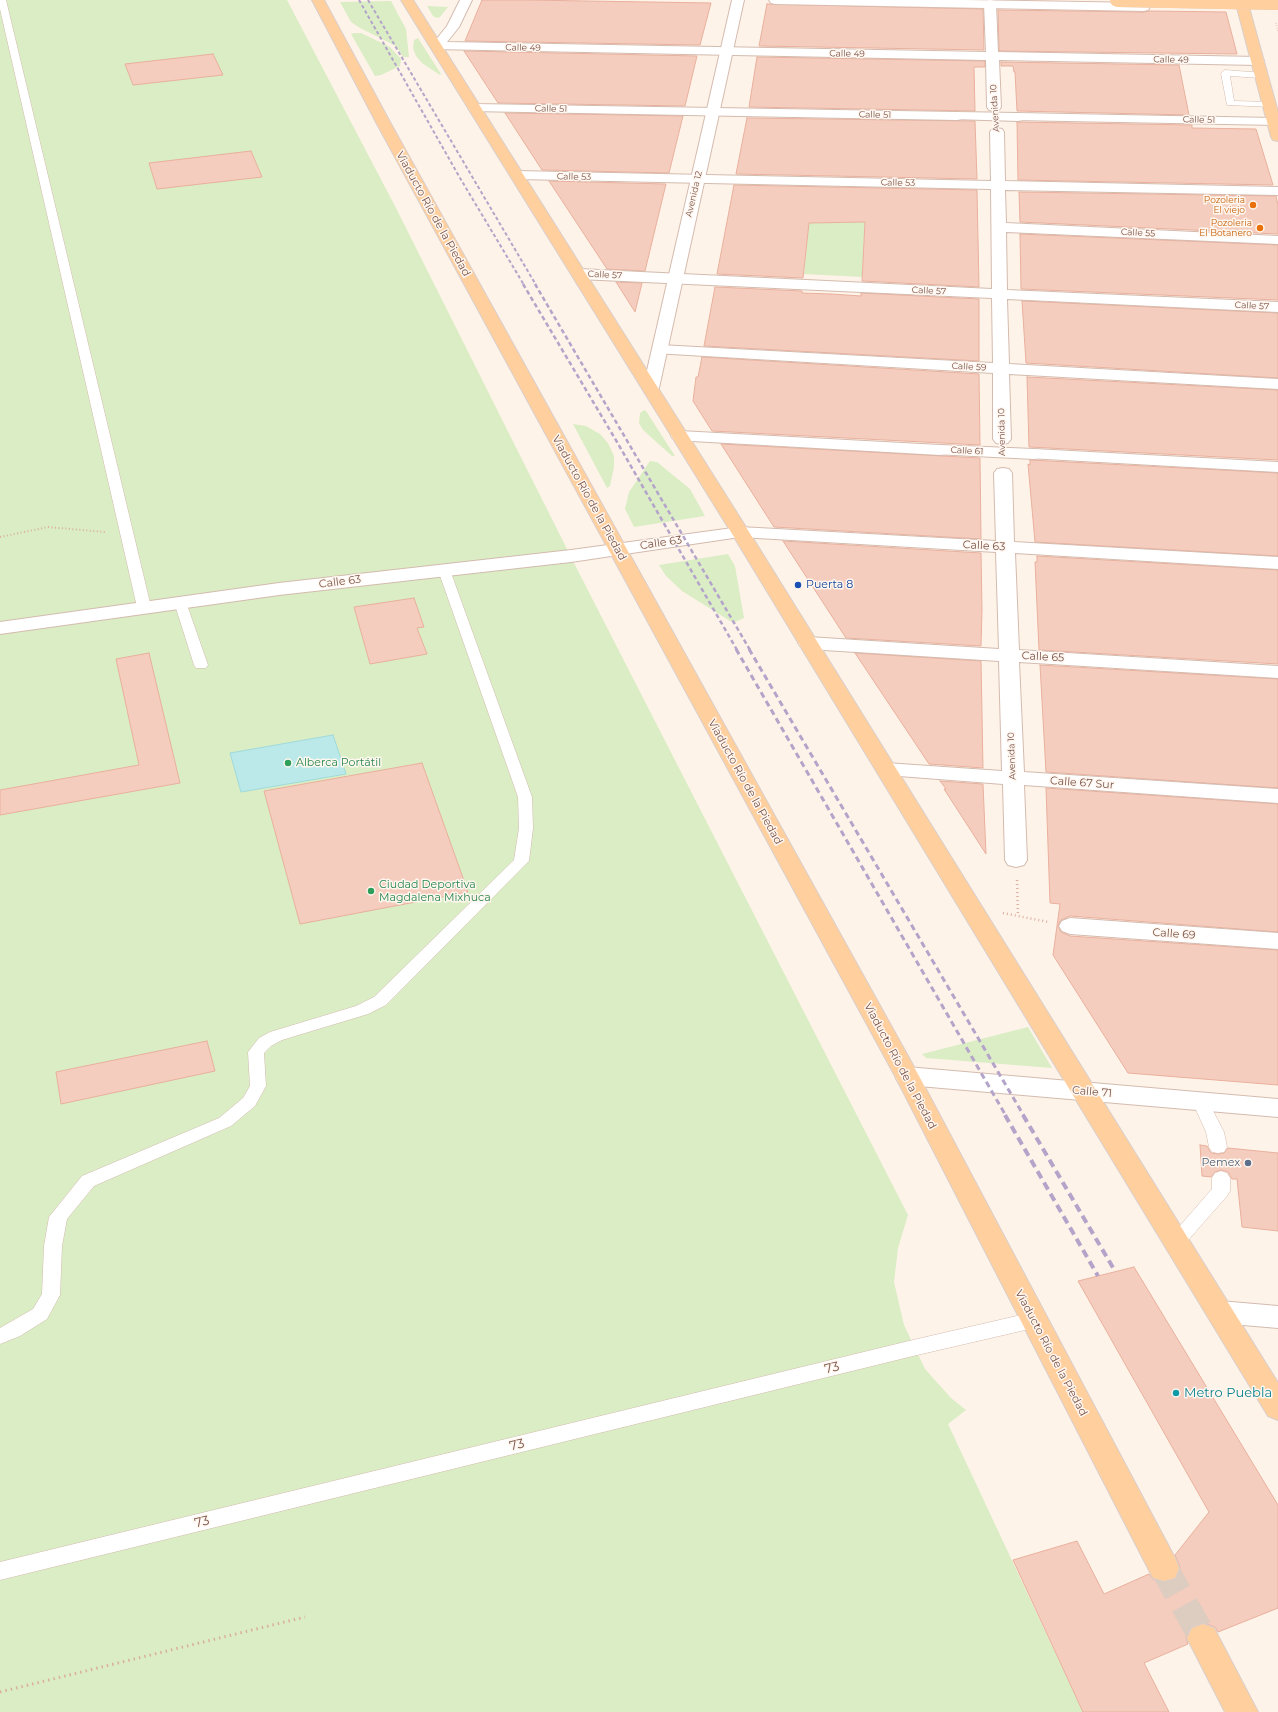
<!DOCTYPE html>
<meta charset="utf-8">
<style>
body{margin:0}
canvas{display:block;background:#fef3e8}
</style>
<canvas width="1278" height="1712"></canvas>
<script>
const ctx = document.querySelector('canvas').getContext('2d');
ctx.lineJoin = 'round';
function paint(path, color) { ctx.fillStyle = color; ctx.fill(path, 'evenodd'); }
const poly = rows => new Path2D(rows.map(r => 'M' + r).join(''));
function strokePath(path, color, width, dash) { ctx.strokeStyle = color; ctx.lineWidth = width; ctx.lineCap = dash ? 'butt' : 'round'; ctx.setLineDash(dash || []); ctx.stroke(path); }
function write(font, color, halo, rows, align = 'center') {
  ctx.font = font + ' Montserrat,sans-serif'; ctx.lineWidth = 3; ctx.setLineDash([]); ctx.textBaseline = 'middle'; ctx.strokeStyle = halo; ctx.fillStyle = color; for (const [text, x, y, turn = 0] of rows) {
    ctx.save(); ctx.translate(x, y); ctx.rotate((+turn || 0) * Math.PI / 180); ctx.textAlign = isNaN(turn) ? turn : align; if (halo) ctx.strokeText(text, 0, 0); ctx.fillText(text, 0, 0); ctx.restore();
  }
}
paint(poly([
 [0,0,287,0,396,208,576,567,908,1215,898,1248,894,1282,904,1325,925,1369,951,1398,966,1410,948,1424,1083,1712,0,1712],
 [391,1,406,29,409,57,403,57,396,46,360,28,351,22,340,2],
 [427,6,448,7,440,17,437,18,433,16],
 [354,33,361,33,390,47,401,59,400,66,381,75,375,76,351,34],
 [418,38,441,74,440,75,422,63,416,56,413,48,414,40],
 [865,222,862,277,804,274,809,223],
 [644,410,646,411,675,456,672,456,643,430,639,423,640,413],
 [573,424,586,426,600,434,608,443,614,456,614,467,610,486,607,488],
 [650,461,657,462,690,489,705,516,634,527,625,509,629,492],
 [728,554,735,566,744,618,735,622,730,621,682,591,666,576,659,565],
 [1028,1027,1052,1068,926,1058,922,1054]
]), '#daedc5');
const water = poly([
 [333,735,346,774,241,792,230,753,333,735]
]);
paint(water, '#bbe9e9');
strokePath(water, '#a0dadc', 1);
const building = poly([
 [482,0,526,0,711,3,700,45,465,41,482,0],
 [767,4,983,9,984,50,759,46,767,4],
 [998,10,1144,12,1149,11,1226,12,1237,54,999,51,998,10],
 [464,51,697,56,685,106,498,103,464,51],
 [213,54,223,75,133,85,125,64,213,54],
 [757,57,985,61,985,67,974,67,975,111,749,107,757,57],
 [1001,62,1179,65,1189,115,1017,111,1015,72,1014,72,1013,66,1001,66,1001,62],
 [505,113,683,116,669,173,542,170,505,113],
 [747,118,975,121,977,179,736,174,747,118],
 [1017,122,1192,125,1192,128,1256,129,1273,185,1018,180,1017,122],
 [251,151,262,177,157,189,149,163,251,151],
 [549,181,666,184,645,271,607,269,549,181],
 [734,185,977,190,979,287,862,281,865,222,809,223,803,278,717,274,734,185],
 [1019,192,1276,196,1278,205,1278,234,1020,222,1019,192],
 [1020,234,1278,245,1278,300,1021,289,1020,234],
 [616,282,642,283,635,312,616,282],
 [715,287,802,291,802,293,831,294,861,296,861,293,979,299,979,361,704,346,715,287],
 [1022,301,1278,313,1278,378,1026,363,1022,301],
 [702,357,979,374,980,445,712,431,693,401,696,377,698,377,702,357],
 [1027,377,1278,390,1278,460,1029,447,1027,377],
 [721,444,980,458,981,539,774,527,721,444],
 [1030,460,1278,473,1278,556,1035,542,1028,464,1030,465,1030,460],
 [783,541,981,553,982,610,981,646,846,638,783,541],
 [1037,556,1278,570,1278,664,1039,650,1035,562,1037,562,1037,556],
 [414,598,424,627,417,628,427,654,370,664,354,607,414,598],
 [149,653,180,783,0,815,0,790,139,765,116,659,149,653],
 [855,653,981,661,983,768,929,764,855,653],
 [1040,665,1278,679,1278,788,1046,772,1040,665],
 [422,763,468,892,300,924,264,791,422,763],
 [940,781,983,784,986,854,944,789,946,789,940,781],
 [1046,788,1278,804,1278,932,1070,916,1061,920,1058,925,1061,932,1070,936,1278,950,1278,1085,1128,1073,1053,955,1060,904,1050,903,1046,788],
 [207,1041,215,1071,61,1104,56,1072,207,1041],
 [1200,1145,1207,1146,1211,1153,1218,1154,1224,1153,1228,1148,1278,1153,1278,1231,1242,1227,1237,1179,1232,1179,1228,1172,1221,1170,1215,1172,1211,1177,1202,1176,1200,1145],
 [1134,1267,1278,1505,1278,1608,1218,1632,1215,1627,1204,1623,1191,1627,1186,1637,1188,1644,1144,1663,1169,1712,1083,1712,1013,1560,1077,1541,1104,1594,1149,1574,1153,1579,1164,1582,1176,1579,1180,1567,1175,1555,1209,1512,1078,1281,1134,1267]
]);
paint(building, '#f5cdbe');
strokePath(building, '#e9b09d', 1);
strokePath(poly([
 [1164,1568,1203,1638]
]), '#ddccc0', 28, [28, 14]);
const service = poly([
 [0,0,6,0,151,607,149,610,144,611,139,610,137,607,0,9,0,0],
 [1225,70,1264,73,1265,75,1261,78,1230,76,1234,101,1270,102,1274,105,1273,107,1227,105,1221,73,1225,70],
 [444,566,448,567,450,570,532,797,533,828,529,861,386,1005,368,1014,282,1040,271,1046,264,1053,266,1086,255,1106,231,1126,94,1186,67,1219,62,1246,60,1295,47,1319,20,1336,0,1344,0,1328,33,1309,42,1294,44,1246,49,1217,82,1176,219,1118,243,1098,250,1086,248,1052,259,1038,270,1032,356,1006,374,997,514,860,519,828,518,797,438,570,440,567,444,566],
 [180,598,185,599,186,602,208,665,206,668,196,668,194,665,174,602,175,599,180,598],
 [1200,1095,1206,1097,1224,1132,1227,1147,1224,1152,1218,1153,1212,1152,1209,1147,1206,1132,1192,1101,1194,1097,1200,1095],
 [1221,1171,1227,1173,1230,1178,1230,1191,1227,1196,1183,1246,1177,1248,1171,1246,1168,1241,1171,1236,1212,1189,1212,1178,1215,1173,1221,1171],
 [1034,1312,1041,1315,1043,1320,1041,1325,1034,1328,913,1356,0,1580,0,1562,913,1340,1034,1312]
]);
const pedestrian = poly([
 [957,112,1018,113,1023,114,1025,117,1023,120,1018,121,952,119,950,116,952,113,957,112],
 [940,445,1034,449,1040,450,1043,454,1040,458,1034,459,934,454,931,450,934,446,940,445]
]);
const minor = poly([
 [460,0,472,0,459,27,447,42,986,52,984,4,986,1,990,0,994,1,996,4,998,52,1258,57,1262,58,1264,61,1262,64,1258,65,999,60,1001,107,999,110,994,111,989,110,987,107,986,60,433,49,431,46,447,26,460,0],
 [475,104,957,112,962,113,964,116,962,119,957,120,470,111,468,108,470,105,475,104],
 [1018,113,1274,118,1278,119,1278,125,1013,120,1011,117,1013,114,1018,113],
 [997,128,1002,129,1004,132,1005,181,1278,187,1278,195,1005,190,1006,223,1278,236,1278,244,1006,232,1007,290,1278,302,1278,312,1007,299,1009,364,1278,379,1278,389,1009,374,1011,439,1008,443,1002,444,996,443,993,439,993,373,654,353,652,350,654,347,660,345,993,363,992,298,579,279,574,277,571,274,574,271,579,269,992,289,991,189,517,179,512,178,510,175,512,172,517,171,991,181,990,132,992,129,997,128],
 [680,431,940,445,946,446,949,450,946,454,940,455,674,440,671,436,674,432,680,431],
 [1034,449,1278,462,1278,472,1028,458,1025,454,1028,450,1034,449],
 [1003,468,1009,469,1012,473,1014,542,1278,557,1278,569,1015,553,1019,650,1278,666,1278,678,1019,662,1024,772,1278,789,1278,803,1024,785,1027,860,1024,865,1016,867,1008,865,1005,860,1003,784,886,775,879,774,876,769,879,764,886,763,1002,771,999,661,808,649,801,647,798,643,801,639,808,637,999,649,996,552,740,537,571,562,279,595,0,634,0,622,279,583,571,550,740,527,996,541,994,473,997,469,1003,468],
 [1070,918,1278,933,1278,949,1070,934,1062,931,1059,926,1062,921,1070,918],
 [907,1067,1278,1099,1278,1117,907,1085,898,1082,895,1076,898,1070,907,1067],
 [1220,1301,1278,1306,1278,1328,1220,1323,1210,1320,1206,1312,1210,1304,1220,1301]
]);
const tertiary = poly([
 [732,0,744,0,659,388,657,392,651,393,645,392,643,388,732,0]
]);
const secondary = poly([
 [769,0,965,0,1144,3,1148,4,1150,7,1148,10,1144,11,775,4,771,3,769,0]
]);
const primary = poly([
 [312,0,324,0,391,124,919,1076,1175,1558,1179,1568,1175,1578,1164,1581,1153,1578,895,1076,377,124,312,0],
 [401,0,413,0,749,532,1278,1383,1278,1420,1268,1416,731,532,401,0],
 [1235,0,1247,0,1278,112,1278,141,1273,140,1271,137,1235,0],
 [1203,1624,1214,1628,1258,1712,1225,1712,1187,1638,1192,1628,1203,1624]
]);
strokePath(service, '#d4bbaf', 1);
strokePath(pedestrian, '#d4bbaf', 2);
strokePath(minor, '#d4bbaf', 2);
strokePath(tertiary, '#d4bbaf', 2);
strokePath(secondary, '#d9bcaf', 2);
strokePath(primary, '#dacfcc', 2);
strokePath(poly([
 [1276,23,1278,32]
]), '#dbafa0', 1.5, [0.5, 2]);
strokePath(poly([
 [0,537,48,527,105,532]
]), '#dbafa0', 2, [1, 2.5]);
strokePath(poly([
 [1017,880,1018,916],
 [1003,913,1048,922]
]), '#dbafa0', 2.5, [1, 3]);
strokePath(poly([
 [0,1692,305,1617]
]), '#dbafa0', 3, [1.5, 4]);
paint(service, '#fff');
paint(pedestrian, '#fff');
paint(minor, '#fff');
paint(tertiary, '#fff');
paint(secondary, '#fff');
paint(primary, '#ffcf9e');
strokePath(poly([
 [359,0,460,178,524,285],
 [368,0,536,285]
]), '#b4a4ca', 2, [3.5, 2.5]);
strokePath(poly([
 [523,284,617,442,737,650],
 [535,284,750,650]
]), '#b4a4ca', 2.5, [4.5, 3]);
strokePath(poly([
 [736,649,1006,1116],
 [749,649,1024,1116]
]), '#b4a4ca', 3, [6, 4]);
strokePath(poly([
 [1005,1115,1098,1276],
 [1023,1115,1115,1271]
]), '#b4a4ca', 4, [8, 5]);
const primaryBridge = poly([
 [1117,0,1278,3]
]);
strokePath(primaryBridge, '#dacfcc', 14, []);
strokePath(primaryBridge, '#ffcf9e', 14);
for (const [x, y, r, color] of [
 [1253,205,4,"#e8710a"],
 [1260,228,4,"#e8710a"],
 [798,585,4,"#1a4fb4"],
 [288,763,4,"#2e9e5b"],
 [371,891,4,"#2e9e5b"],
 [1248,1163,4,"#5c6f8a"],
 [1176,1393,4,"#0f9aa8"]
]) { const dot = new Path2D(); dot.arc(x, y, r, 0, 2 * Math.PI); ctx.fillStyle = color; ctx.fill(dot); strokePath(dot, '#fff7f0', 1.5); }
write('9px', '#7b554a', '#fff7f0', [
 ["Calle 49",523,48,1],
 ["Calle 49",847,54,1],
 ["Calle 49",1171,60,1],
 ["Avenida 10",995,108,-94],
 ["Calle 51",551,109,1],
 ["Calle 51",875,115,1],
 ["Calle 51",1199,120,1],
 ["Calle 53",574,177,1],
 ["Calle 53",898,183,1],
 ["Avenida 12",694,194,-77],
 ["Calle 55",1138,233,3],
 ["Calle 57",605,275,3],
 ["Calle 57",929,291,3],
 ["Calle 57",1252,306,3],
 ["Calle 59",969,367,3],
 ["Avenida 10",1002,432,-91],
 ["Calle 61",967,451,3],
 ["Avenida 10",1012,756,-92]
]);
write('9px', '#c56008', '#fff7f0', [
 ["Pozoleria",1245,200],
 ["El viejo",1245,210],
 ["Pozoleria",1252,223],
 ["El Botanero",1252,233]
], 'right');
write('11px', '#7b554a', '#fff7f0', [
 ["Viaducto Río de la Piedad",433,214,61],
 ["Viaducto Río de la Piedad",589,498,61],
 ["Calle 63",661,543,-8],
 ["Calle 63",984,546,3],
 ["Calle 63",340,582,-7],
 ["Calle 65",1043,657,3],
 ["Viaducto Río de la Piedad",745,782,61],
 ["Calle 67 Sur",1082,783,4],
 ["Calle 69",1174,934,4],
 ["Viaducto Río de la Piedad",900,1066,62],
 ["Calle 71",1092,1092,5],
 ["Viaducto Río de la Piedad",1051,1353,62]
]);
write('11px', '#164399', '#fff7f0', [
 ["Puerta 8",806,585]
], 'left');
write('11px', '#27864d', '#fff7f0', [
 ["Alberca Portátil",296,763],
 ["Ciudad Deportiva",379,885],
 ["Magdalena Mixhuca",379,898]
], 'left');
write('11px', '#4e5e75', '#fff7f0', [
 ["Pemex",1240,1163]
], 'right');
write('13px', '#7b554a', '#fff7f0', [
 ["73",832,1368,-14],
 ["73",517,1445,-14],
 ["73",202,1522,-14]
]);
write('13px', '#0d838f', '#fff7f0', [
 ["Metro Puebla",1184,1393]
], 'left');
</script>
